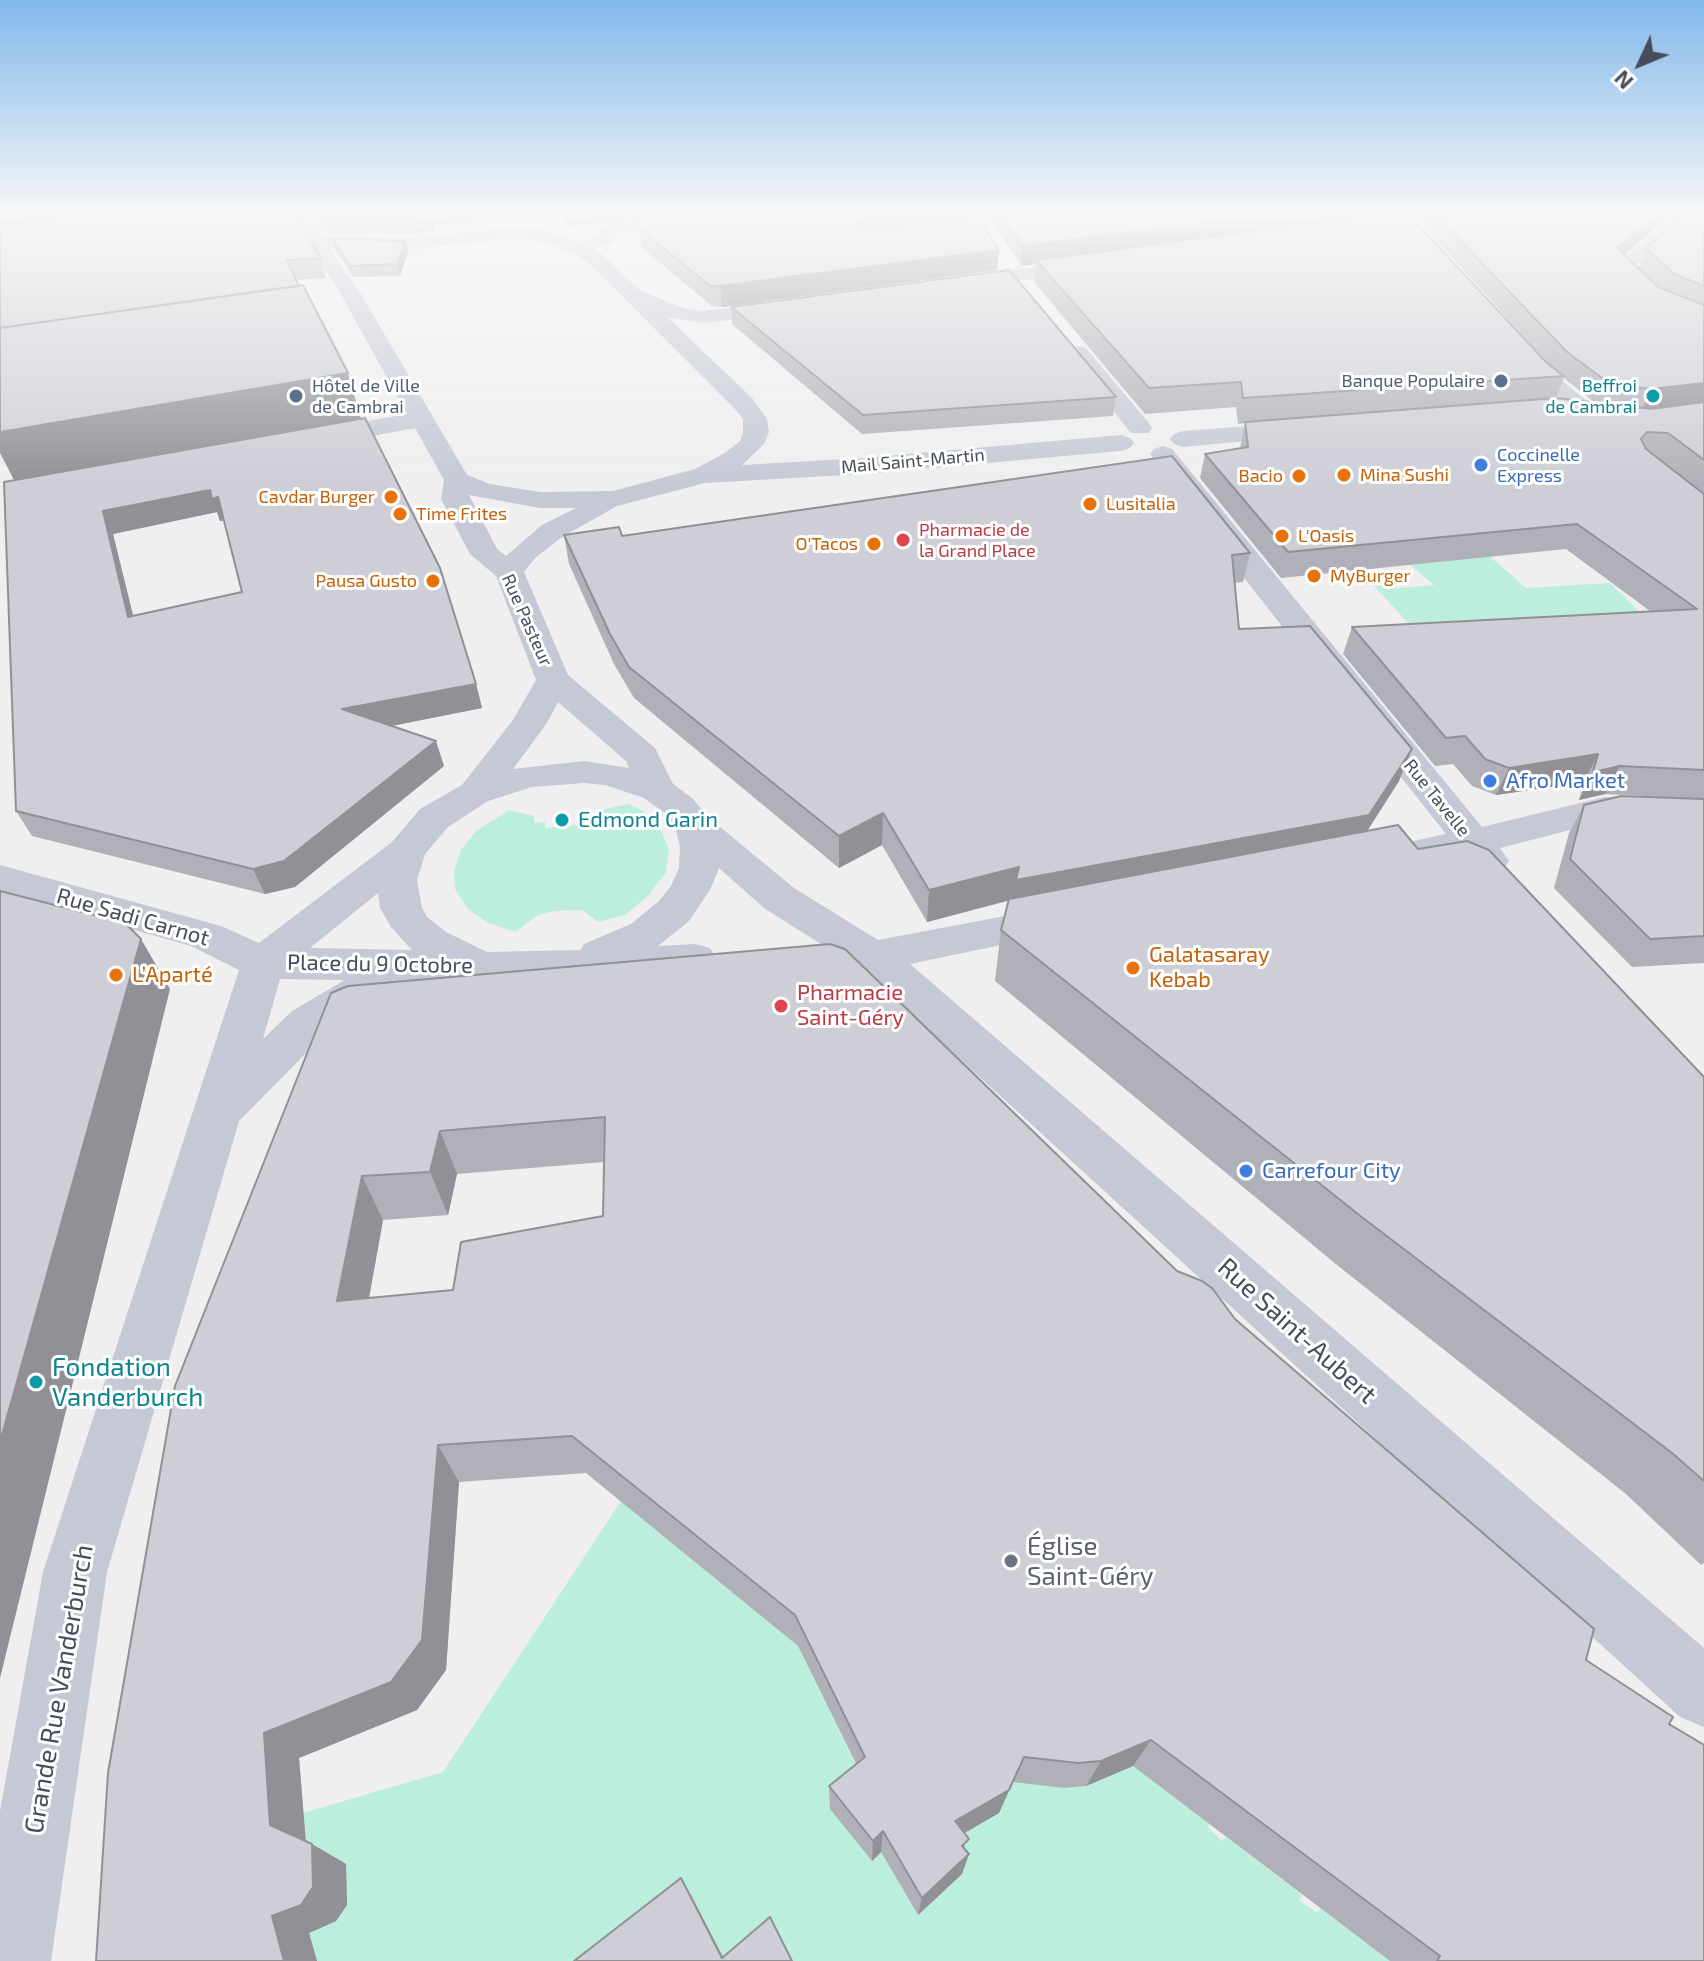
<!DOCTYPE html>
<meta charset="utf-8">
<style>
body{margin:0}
#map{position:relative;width:1704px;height:1961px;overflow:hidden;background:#f0eeee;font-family:"Exo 2",sans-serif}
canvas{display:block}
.north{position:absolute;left:1600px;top:24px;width:80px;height:80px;-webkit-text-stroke:6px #fff;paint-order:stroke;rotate:226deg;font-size:22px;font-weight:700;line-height:32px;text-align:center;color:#464c5b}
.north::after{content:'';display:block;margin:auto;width:28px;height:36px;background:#464c5b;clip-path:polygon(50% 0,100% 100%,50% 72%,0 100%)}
</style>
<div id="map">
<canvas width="1704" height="1961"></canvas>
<div class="north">N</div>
</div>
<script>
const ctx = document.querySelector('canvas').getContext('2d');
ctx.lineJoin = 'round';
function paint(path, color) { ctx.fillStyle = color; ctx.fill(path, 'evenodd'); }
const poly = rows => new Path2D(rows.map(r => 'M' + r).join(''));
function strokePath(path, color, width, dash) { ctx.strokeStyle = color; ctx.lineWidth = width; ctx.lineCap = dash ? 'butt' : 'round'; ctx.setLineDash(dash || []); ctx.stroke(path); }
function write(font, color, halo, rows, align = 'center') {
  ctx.font = font + ' "Exo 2",sans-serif'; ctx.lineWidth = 6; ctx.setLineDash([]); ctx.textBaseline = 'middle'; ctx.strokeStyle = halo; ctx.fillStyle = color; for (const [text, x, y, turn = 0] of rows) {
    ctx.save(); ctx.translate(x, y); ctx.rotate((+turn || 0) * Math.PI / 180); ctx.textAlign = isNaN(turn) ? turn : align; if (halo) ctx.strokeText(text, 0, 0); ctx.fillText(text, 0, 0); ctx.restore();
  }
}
paint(poly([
 [1479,547,1526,588,1610,583,1664,636,1436,653,1374,586,1384,585,1389,589,1434,585,1399,555],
 [629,804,643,811,660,828,669,849,666,872,648,896,625,915,598,922,582,910,554,911,536,916,516,932,488,923,468,909,455,889,454,870,461,850,476,831,509,810,534,816,534,823,545,822,545,828,587,824,588,818,604,817,604,809],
 [621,1501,798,1646,858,1770,872,1861,881,1852,918,1915,965,1836,966,1826,1016,1775,1064,1788,1086,1786,1104,1778,1124,1758,1209,1824,1208,1828,1222,1841,1226,1837,1302,1895,1299,1900,1316,1912,1321,1909,1390,1961,303,1961,304,1935,336,1921,347,1905,346,1864,308,1864,303,1813,443,1772]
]), '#bbefdc');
paint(poly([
 [729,214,803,214,794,219,619,233,608,245,586,252,579,254,570,248,572,244,594,237,608,224,614,223,729,214]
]), '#c4c9d5');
paint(poly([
 [290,214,308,214,322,236,413,237,512,228,541,230,586,244,602,254,641,291,683,308,703,311,789,301,796,303,799,307,789,313,703,323,667,317,752,398,767,419,769,432,764,444,742,465,863,458,1121,435,1130,438,1134,443,1130,448,1121,451,863,474,705,483,617,506,562,537,535,558,524,572,568,675,655,748,673,784,692,798,708,817,794,888,878,940,1058,906,1073,910,1079,920,1073,930,910,964,1704,1648,1704,1727,1680,1717,891,996,857,967,764,908,719,868,710,890,689,921,658,946,695,944,710,948,717,959,710,970,695,974,527,984,396,981,398,985,392,996,324,1035,239,1121,107,1572,51,1961,0,1961,0,1811,43,1572,239,970,191,946,0,892,0,865,221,926,259,943,392,842,420,809,462,785,513,720,536,680,496,576,470,554,441,499,444,480,415,428,313,447,304,444,300,439,304,434,313,431,407,414,342,296,290,214],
 [512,238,539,241,572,252,588,262,734,408,743,419,743,432,740,441,725,453,695,469,613,491,540,492,490,484,467,475,362,296,329,247,413,249,512,238],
 [469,495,540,508,576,508,542,525,506,556,497,549,469,495],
 [558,702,626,761,629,768,584,761,513,769,547,723,558,702],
 [584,783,605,785,644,798,666,814,675,827,680,846,679,868,671,886,659,901,631,924,584,944,581,950,487,952,446,932,427,917,422,908,417,880,425,854,448,827,488,801,532,787,584,783],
 [378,893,380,908,391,927,412,950,310,948,378,893],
 [280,979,345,980,292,1011,263,1039,280,979],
 [1431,214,1478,214,1469,219,1356,234,1347,229,1356,224,1431,214],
 [1675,214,1694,214,1633,268,1664,297,1704,313,1704,327,1650,305,1612,268,1675,214],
 [1094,259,1101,261,1104,265,1101,269,956,290,946,284,956,278,1094,259],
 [1519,341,1527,343,1556,376,1628,434,1632,439,1628,444,1610,444,1540,386,1508,348,1519,341],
 [1078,346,1086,348,1149,423,1152,428,1149,433,1131,433,1067,353,1078,346],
 [1303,422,1312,425,1316,430,1312,435,1183,447,1174,444,1170,439,1174,434,1183,431,1303,422],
 [1163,446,1172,449,1482,827,1605,797,1704,801,1704,825,1605,821,1500,848,1509,861,1503,870,1489,874,1475,870,1464,856,1413,866,1399,862,1393,853,1399,844,1446,834,1177,493,1150,454,1154,449,1163,446]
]), '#c4c9d5');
paint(poly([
 [0,214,321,258,326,278,296,280,360,419,476,684,482,708,392,726,444,766,295,887,265,894,32,836,16,811,14,480],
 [217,512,220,521,224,520,242,592,133,615,113,534],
 [311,214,540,214,434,225,435,230,413,234,324,233],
 [564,214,971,214,970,227,999,250,997,270,722,307,712,306,641,247,639,219,565,226],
 [975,214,1378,214,1378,215,1414,214,1408,214,1550,365,1425,228,1429,214,1671,214,1624,255,1638,268,1646,248,1704,214,1704,493,1656,457,1704,494,1704,799,1605,794,1579,800,1584,782,1496,795,1472,786,1453,764,1435,766,1343,654,1352,627,1650,611,1566,549,1281,578,1200,478,1205,454,1240,448,1245,423,1238,424,1236,407,1145,414,1034,282,1036,264,1021,266,996,228],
 [1564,378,1565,379,1594,402,1556,398],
 [332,239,405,241,408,252,400,276,353,277,335,250],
 [731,307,1116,397,1113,416,862,434,732,324],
 [564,535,1250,553,1243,582,1234,583,1239,629,1399,781,1367,831,1418,849,1704,1077,1704,1563,1701,1565,1626,1494,1337,1265,995,981,1001,930,1008,901,927,922,882,845,839,868,634,698,614,664,569,564],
 [1704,799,1704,963,1632,967,1554,888,1569,833,1584,805],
 [331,993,1177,1271,1235,1319,1586,1660,1669,1724,1704,1961,1390,1961,1133,1766,1086,1786,1064,1788,1013,1782,999,1813,964,1833,965,1850,969,1854,962,1874,918,1915,881,1852,872,1861,830,1809,829,1786,856,1764,798,1646,586,1473,459,1482,446,1670,417,1710,299,1758,306,1841,346,1864,347,1905,336,1921,309,1933,317,1961,96,1961],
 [604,1162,603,1216,453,1290,369,1298,383,1220,448,1215,457,1174]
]), '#b0b1b8');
paint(poly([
 [0,214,127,214,0,228],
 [417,214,540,214,434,225,435,230,413,234,409,215],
 [564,214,699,214,565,226],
 [1273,214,1378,214,1377,218,1036,260,1036,264,1021,266,1023,246],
 [1657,214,1671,214,1609,268,1617,248],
 [864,216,864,235,854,224],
 [405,241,408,252,400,276,397,264],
 [999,250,997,270,722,307,720,286],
 [348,373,361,419,15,482,0,453,0,432],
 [1704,383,1704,405,1641,412,1651,389],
 [210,490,218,497,226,520,220,521,217,512,113,534,139,640,128,617,103,511],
 [476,684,482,708,350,734,342,709],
 [436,741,444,766,295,887,265,894,253,869],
 [1412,749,1399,781,1357,847,1013,899,927,922,929,890],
 [1598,754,1584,782,1496,795,1509,768],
 [1620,766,1605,794,1579,800,1593,772],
 [883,813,882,845,839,868,839,836],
 [141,939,170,989,0,1678,0,1442],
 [440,1131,457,1174,448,1215,430,1172],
 [362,1176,383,1220,361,1342,337,1301],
 [438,1445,459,1482,446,1670,417,1710,299,1758,306,1846,270,1825,264,1733],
 [1151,1740,1133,1766,1086,1786,1101,1761],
 [1024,1757,999,1813,949,1842,955,1821],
 [883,1831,881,1852,872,1861,873,1841],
 [312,1844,346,1864,347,1905,336,1921,309,1933,317,1961,284,1961,272,1916],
 [969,1854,962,1874,918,1915,922,1898],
 [681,1878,692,1897,725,1961,723,1961]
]), '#909096');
const building = poly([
 [99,214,293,214,321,258,287,260,299,286,0,328,0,225,99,214],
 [318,214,417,214,409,215,318,214],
 [661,214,970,214,864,216,854,224,864,230,984,226,999,250,720,286,710,286,639,228,640,215,661,214],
 [1000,214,1273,214,1023,246,1000,214],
 [1386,214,1408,214,1547,363,1564,376,1243,398,1241,382,1149,388,1036,260,1386,214],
 [1435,214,1657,214,1617,248,1658,287,1704,305,1704,383,1651,389,1610,384,1567,352,1435,214],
 [1685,214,1704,214,1704,286,1674,274,1646,248,1685,214],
 [332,239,405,241,397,264,350,266,332,239],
 [1009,270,1116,397,863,415,731,307,1009,270],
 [303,285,348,373,0,432,0,328,303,285],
 [1556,398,1651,409,1704,402,1704,460,1668,433,1647,432,1641,439,1646,449,1704,494,1704,770,1620,766,1593,772,1598,754,1509,768,1485,759,1465,736,1446,738,1352,627,1697,609,1577,524,1288,552,1205,454,1248,447,1245,422,1556,398],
 [365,418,440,568,476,684,342,709,436,741,284,861,253,869,16,811,4,482,365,418],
 [210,490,212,499,218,497,242,592,128,617,103,511,210,490],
 [1172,456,1250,553,1232,555,1239,629,1310,626,1412,749,1369,815,1016,880,1019,867,929,890,883,813,839,836,629,667,610,634,564,535,619,527,622,536,1172,456],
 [1621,796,1704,799,1704,936,1650,939,1570,859,1584,805,1621,796],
 [1398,825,1418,849,1467,841,1489,850,1704,1077,1704,1481,1672,1453,1363,1218,1001,930,1009,899,1398,825],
 [0,891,125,923,141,939,0,1442,0,891],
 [830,944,845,949,1177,1271,1202,1281,1212,1288,1235,1319,1594,1629,1586,1660,1673,1717,1669,1724,1704,1745,1704,1961,1437,1961,1440,1956,1151,1740,1101,1761,1078,1763,1024,1757,1009,1790,955,1821,969,1839,962,1846,969,1854,922,1898,883,1831,873,1841,829,1786,865,1757,795,1615,572,1436,438,1445,422,1640,391,1682,264,1733,270,1825,312,1844,313,1887,301,1905,272,1916,284,1961,96,1961,108,1773,175,1386,331,993,348,986,830,944],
 [605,1117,603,1216,461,1242,453,1290,337,1301,362,1176,430,1172,440,1131,605,1117],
 [681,1878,722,1958,770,1917,792,1961,574,1961,681,1878]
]);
paint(building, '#cdced6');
strokePath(building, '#909096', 2);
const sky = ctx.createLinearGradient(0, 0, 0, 488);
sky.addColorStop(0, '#81b8ea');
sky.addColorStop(0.44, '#f8f7f7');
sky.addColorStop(1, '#f8f7f700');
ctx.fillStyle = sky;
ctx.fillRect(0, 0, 1704, 488);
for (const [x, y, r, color] of [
 [1501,381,8,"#5c6f8a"],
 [296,396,8,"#5c6f8a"],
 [1653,396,8,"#0f9aa8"],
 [1481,465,8,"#3f7fe0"],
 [1344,475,8,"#e8710a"],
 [1299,476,8,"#e8710a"],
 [391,497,8,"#e8710a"],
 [1090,504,8,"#e8710a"],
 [400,514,8,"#e8710a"],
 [1282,536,8,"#e8710a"],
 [903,540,8,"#e0444e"],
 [874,544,8,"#e8710a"],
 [1314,576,8,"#e8710a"],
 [433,581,8,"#e8710a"],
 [1490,781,8,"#3f7fe0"],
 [562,820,8,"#0f9aa8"],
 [1133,968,8,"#e8710a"],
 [116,975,8,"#e8710a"],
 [781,1006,8,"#e0444e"],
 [1246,1171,8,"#3f7fe0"],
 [36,1382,8,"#0f9aa8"],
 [1011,1561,8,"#6b7280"]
]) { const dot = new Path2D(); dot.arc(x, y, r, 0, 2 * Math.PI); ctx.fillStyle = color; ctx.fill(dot); strokePath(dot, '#fff', 3); }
write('18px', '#4e5e75', '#fff', [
 ["Banque Populaire",1485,381],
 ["Hôtel de Ville",312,386,"left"],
 ["de Cambrai",312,407,"left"]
], 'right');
write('18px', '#0d838f', '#fff', [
 ["Beffroi",1637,386],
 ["de Cambrai",1637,407]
], 'right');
write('18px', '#366cbe', '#fff', [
 ["Coccinelle",1497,455],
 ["Express",1497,476]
], 'left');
write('18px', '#464c5b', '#fff', [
 ["Mail Saint-Martin",913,461,-5],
 ["Rue Pasteur",527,620,66],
 ["Rue Tavelle",1437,798,51]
]);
write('18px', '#c56008', '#fff', [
 ["Mina Sushi",1360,475],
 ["Bacio",1283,476,"right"],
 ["Cavdar Burger",375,497,"right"],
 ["Lusitalia",1106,504],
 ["Time Frites",416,514],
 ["L'Oasis",1298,536],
 ["O'Tacos",858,544,"right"],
 ["MyBurger",1330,576],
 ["Pausa Gusto",417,581,"right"]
], 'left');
write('18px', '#be3a42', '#fff', [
 ["Pharmacie de",919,530],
 ["la Grand Place",919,551]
], 'left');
write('22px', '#366cbe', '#fff', [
 ["Afro Market",1506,781],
 ["Carrefour City",1262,1171]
], 'left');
write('22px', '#0d838f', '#fff', [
 ["Edmond Garin",578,820]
], 'left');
write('22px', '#464c5b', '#fff', [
 ["Rue Sadi Carnot",133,917,16],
 ["Place du 9 Octobre",380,964,1]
]);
write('22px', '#c56008', '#fff', [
 ["Galatasaray",1149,955],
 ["Kebab",1149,980],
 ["L’Aparté",132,975]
], 'left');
write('22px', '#be3a42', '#fff', [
 ["Pharmacie",797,993],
 ["Saint-Géry",797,1018]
], 'left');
write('26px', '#464c5b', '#fff', [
 ["Rue Saint-Aubert",1297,1331,42],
 ["Grande Rue Vanderburch",59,1689,-80]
]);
write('26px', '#0d838f', '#fff', [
 ["Fondation",52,1367],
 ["Vanderburch",52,1397]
], 'left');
write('26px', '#5b616d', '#fff', [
 ["Église",1027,1546],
 ["Saint-Géry",1027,1576]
], 'left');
</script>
